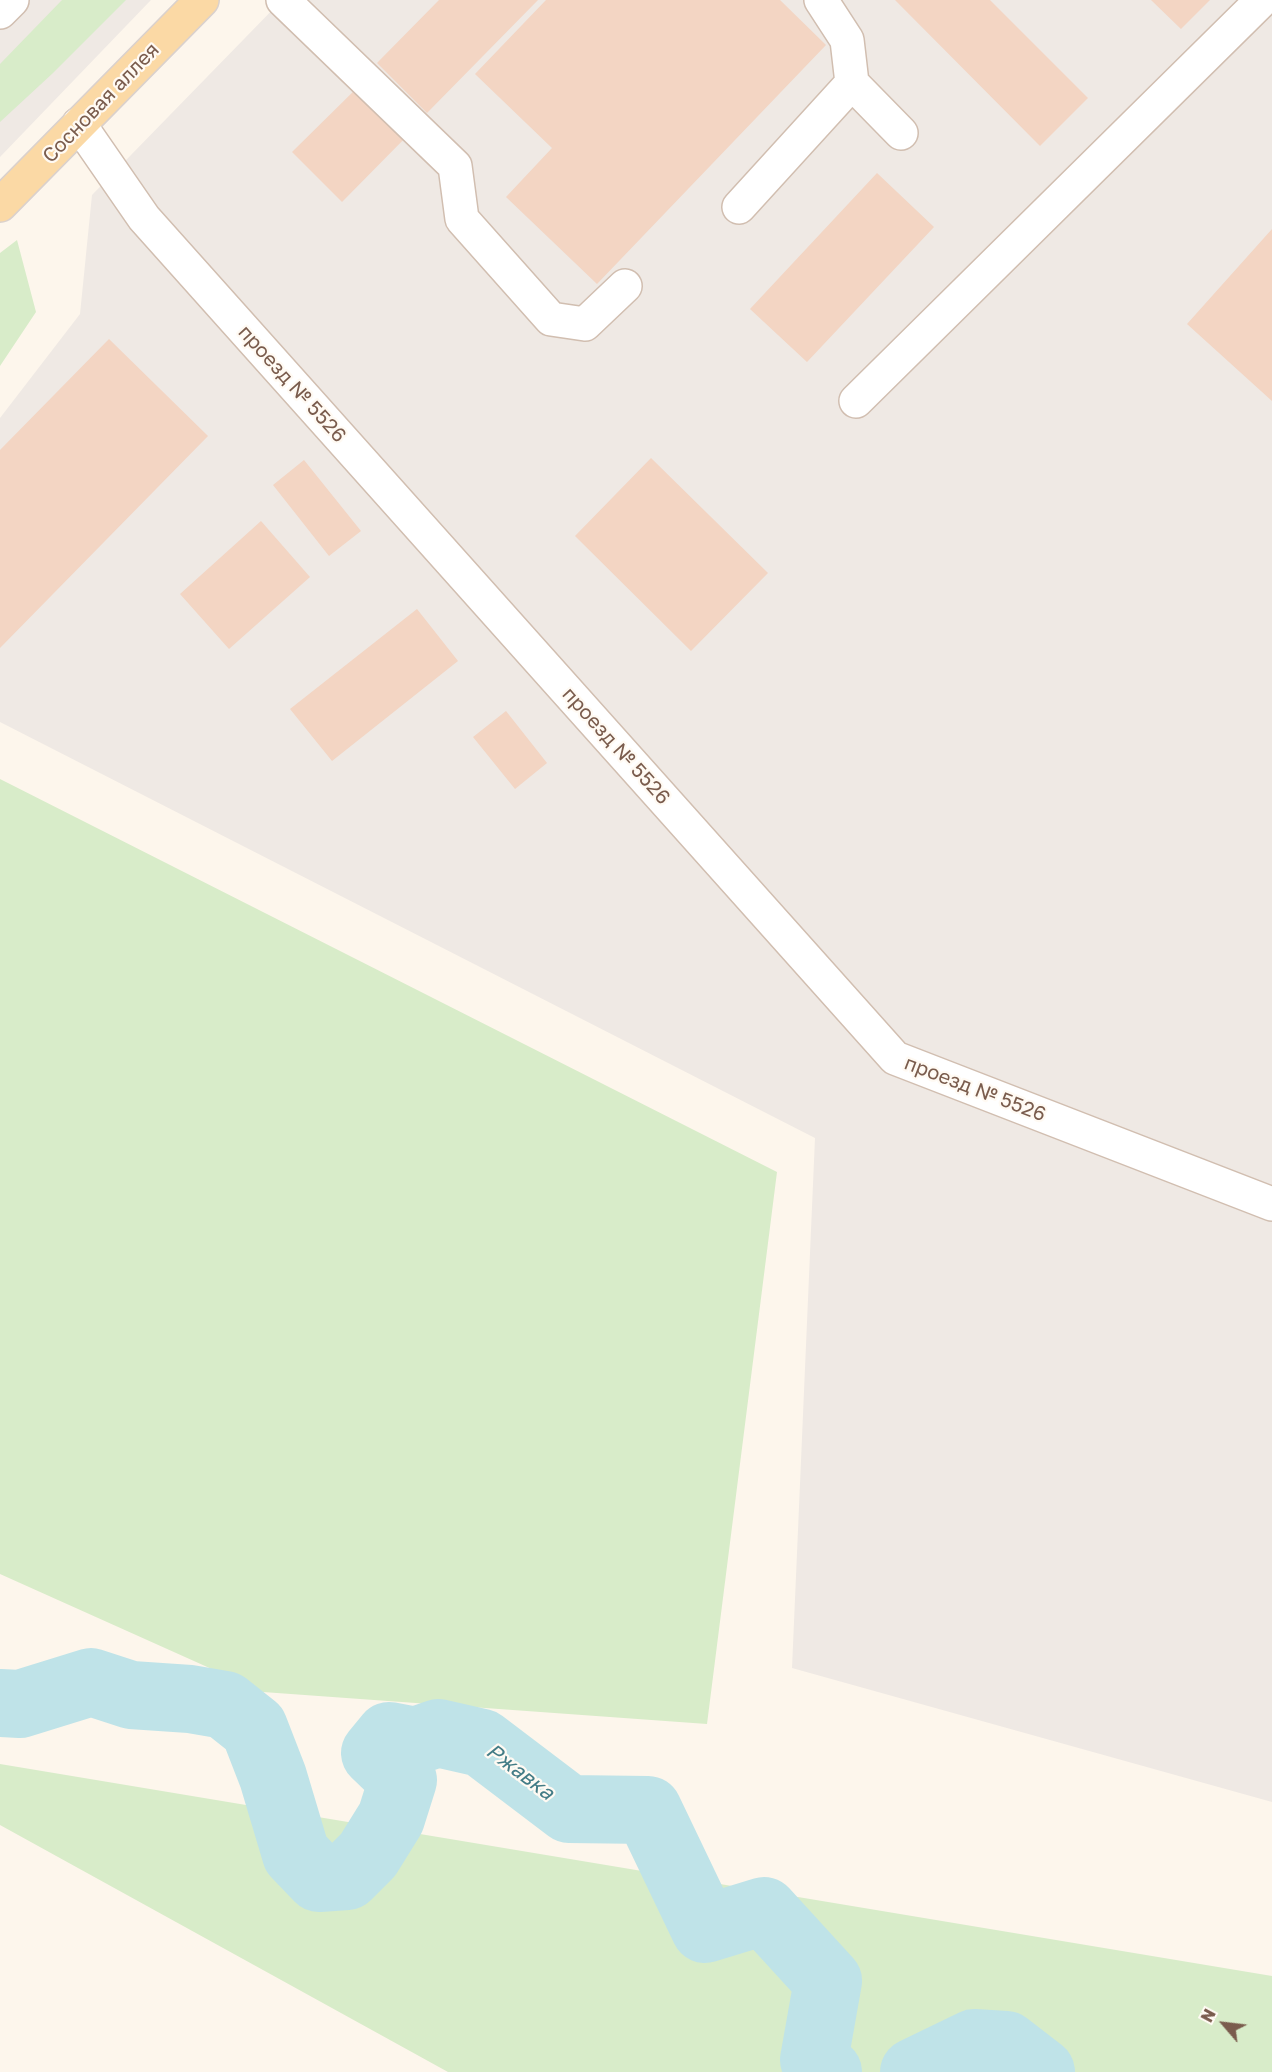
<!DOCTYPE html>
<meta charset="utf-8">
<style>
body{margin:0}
#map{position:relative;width:1272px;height:2072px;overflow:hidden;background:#fdf6ec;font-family:"Golos Text",sans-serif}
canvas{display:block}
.north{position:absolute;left:1194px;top:1994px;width:60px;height:60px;-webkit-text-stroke:4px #fffaf3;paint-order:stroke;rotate:298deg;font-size:16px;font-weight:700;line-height:24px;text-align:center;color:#7a5c4d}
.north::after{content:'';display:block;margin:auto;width:21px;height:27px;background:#7a5c4d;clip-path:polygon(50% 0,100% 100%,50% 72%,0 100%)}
</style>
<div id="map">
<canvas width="1272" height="2072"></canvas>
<div class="north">N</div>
</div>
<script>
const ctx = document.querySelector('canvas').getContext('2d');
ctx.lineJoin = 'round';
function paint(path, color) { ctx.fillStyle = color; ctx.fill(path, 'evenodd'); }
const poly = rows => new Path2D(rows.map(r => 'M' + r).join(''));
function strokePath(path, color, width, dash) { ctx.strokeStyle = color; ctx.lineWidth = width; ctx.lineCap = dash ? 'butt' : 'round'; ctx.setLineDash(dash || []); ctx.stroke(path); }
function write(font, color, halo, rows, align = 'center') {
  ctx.font = font + ' "Golos Text",sans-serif'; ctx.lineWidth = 4.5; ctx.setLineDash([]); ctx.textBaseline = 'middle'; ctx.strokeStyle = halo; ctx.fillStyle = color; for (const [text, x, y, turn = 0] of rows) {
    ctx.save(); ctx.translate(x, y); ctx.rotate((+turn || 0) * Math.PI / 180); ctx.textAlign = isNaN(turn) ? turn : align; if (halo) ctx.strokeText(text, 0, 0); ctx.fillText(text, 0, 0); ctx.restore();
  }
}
paint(poly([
 [0,0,151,0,0,157],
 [282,0,1272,0,1272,1802,792,1668,815,1138,0,722,0,418,80,314,92,195]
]), '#efe9e4');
paint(poly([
 [62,0,126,0,53,73,0,122,0,64],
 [17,240,36,312,0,366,0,253],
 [0,779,777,1172,707,1724,263,1692,0,1574],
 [0,1764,1272,1976,1272,2072,448,2072,0,1825]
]), '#d8ecc9');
strokePath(poly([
 [0,1703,20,1704,91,1682,131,1695,190,1699,225,1705,254,1728,273,1777,296,1854,319,1878,347,1876,368,1855,391,1818,403,1780,375,1753,389,1736,415,1741,438,1733,482,1743,569,1809,648,1810,705,1929,764,1911,828,1981,814,2060,828,2072],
 [914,2072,974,2043,1006,2045,1041,2072]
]), '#bfe3e8', 68);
paint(poly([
 [439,0,538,0,427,113,377,63],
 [546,0,780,0,826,45,597,284,506,197,552,148,475,74],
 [895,0,990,0,1088,98,1040,146],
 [1151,0,1210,0,1181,29],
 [362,83,411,132,342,202,292,152],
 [877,173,934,227,807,362,750,309],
 [1272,229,1272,401,1187,324],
 [109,339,208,436,0,648,0,450],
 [651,458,768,573,691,651,575,536],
 [304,460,361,531,329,556,273,485],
 [261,521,310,577,229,649,180,594],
 [417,609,458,661,332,761,290,709],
 [506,711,547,763,515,789,473,737]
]), '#f3d5c3');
const minor = poly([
 [283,0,455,166,462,219,551,319,585,324,625,286],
 [821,0,847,40,852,83],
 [0,12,12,0],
 [79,124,144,218,895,1058,1272,1204],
 [739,207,852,83,901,133],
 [856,401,1262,0]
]);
const major = poly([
 [0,205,202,0]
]);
strokePath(minor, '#d1beb0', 36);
strokePath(major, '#dad1cd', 36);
strokePath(minor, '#fff', 33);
strokePath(major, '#fbd9a5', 33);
write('20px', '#7a5c4d', '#fffaf3', [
 ["Сосновая аллея",101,103,-46],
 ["проезд № 5526",292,384,48],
 ["проезд № 5526",616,746,48],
 ["проезд № 5526",975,1089,21]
]);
write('italic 21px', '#437c86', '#fffaf3', [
 ["Ржавка",520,1772,37]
]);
</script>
